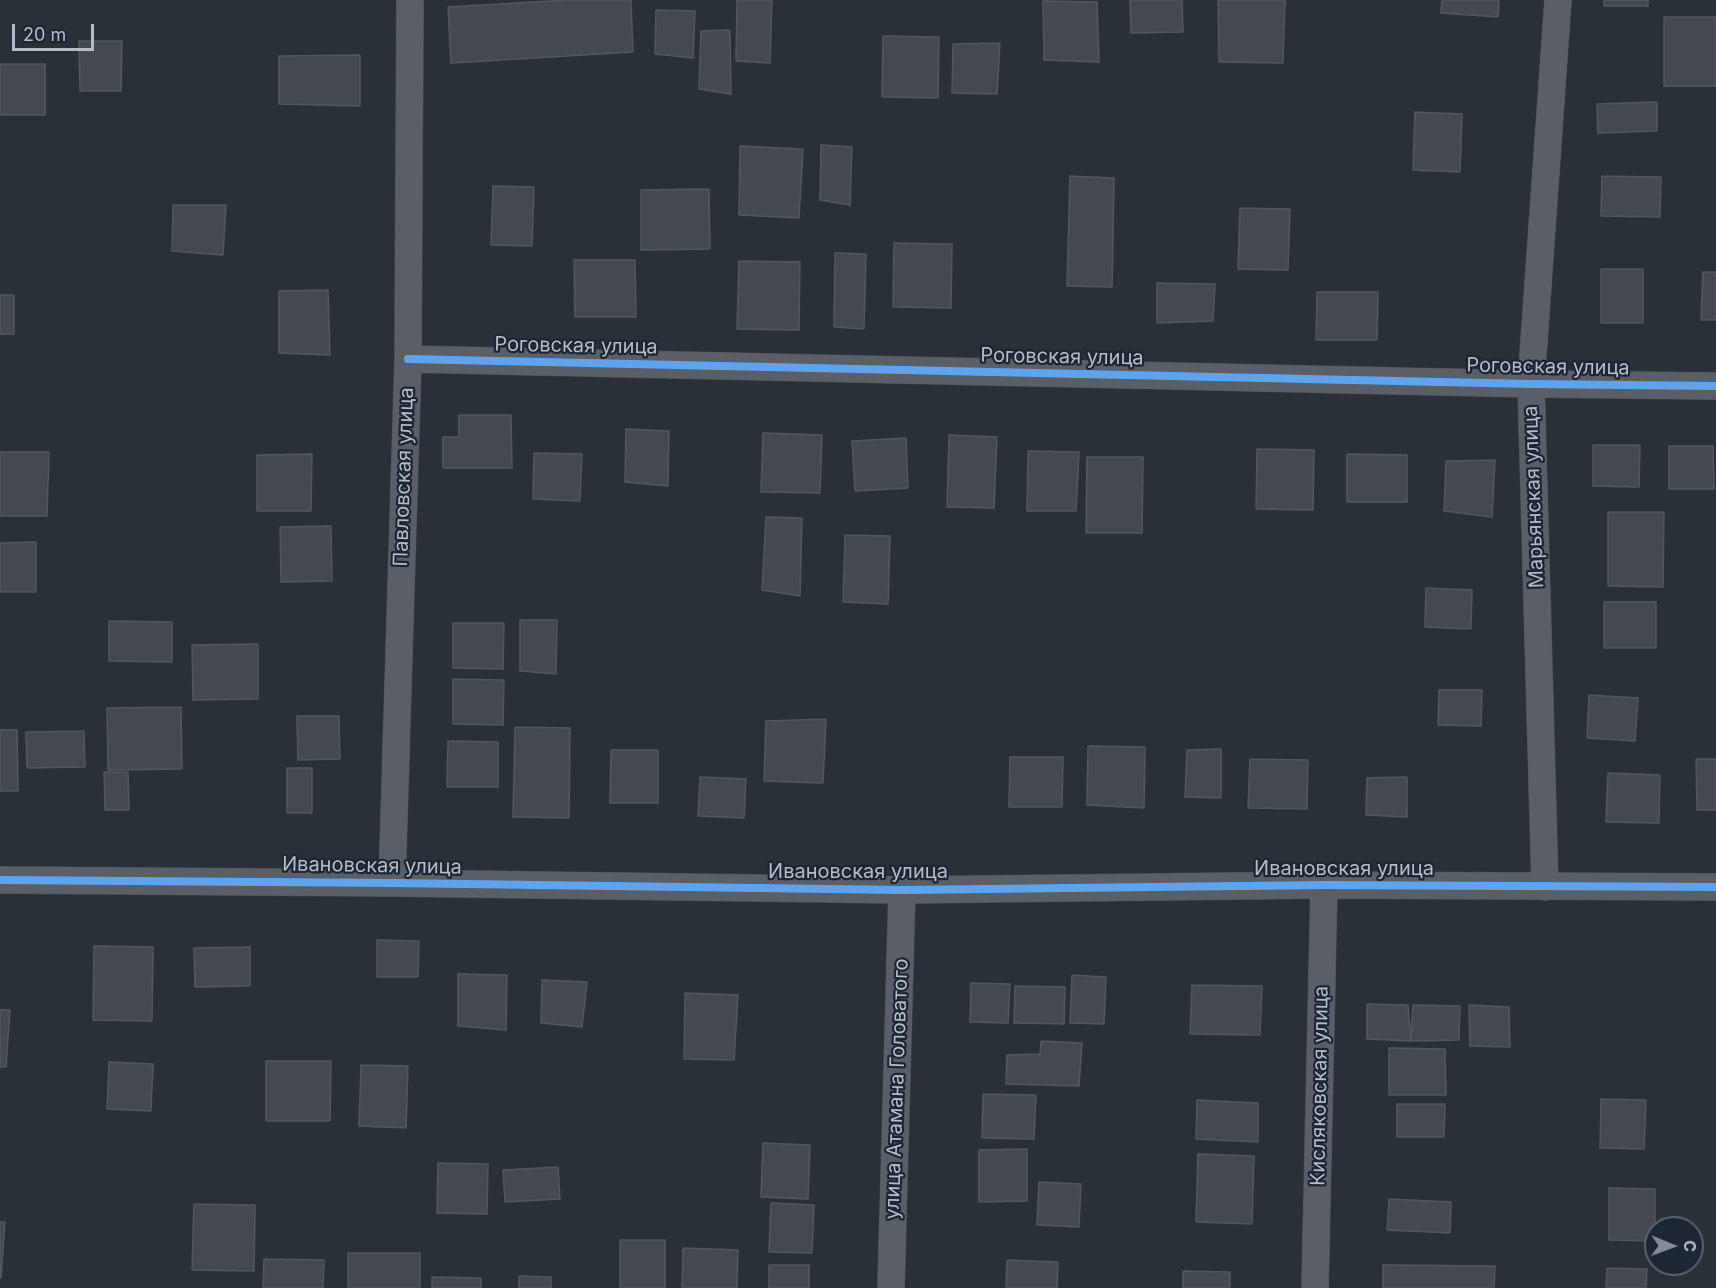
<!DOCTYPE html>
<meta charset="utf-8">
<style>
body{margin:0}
#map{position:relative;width:1716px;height:1288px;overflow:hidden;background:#2a3038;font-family:Inter,sans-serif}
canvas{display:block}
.north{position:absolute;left:1644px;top:1216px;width:60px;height:60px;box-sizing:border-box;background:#1d2633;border:2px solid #59626f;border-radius:50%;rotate:91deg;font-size:16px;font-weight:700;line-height:24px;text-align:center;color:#b4bcc9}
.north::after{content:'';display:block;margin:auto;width:21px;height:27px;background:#848b96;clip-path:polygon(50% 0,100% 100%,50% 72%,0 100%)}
.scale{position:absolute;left:12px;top:24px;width:82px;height:27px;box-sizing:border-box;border:3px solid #b4bcc9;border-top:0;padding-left:8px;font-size:18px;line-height:21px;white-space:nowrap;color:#b4bcc9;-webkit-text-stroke:4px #1d2633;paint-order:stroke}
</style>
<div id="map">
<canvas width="1716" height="1288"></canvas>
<div class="north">С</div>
<div class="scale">20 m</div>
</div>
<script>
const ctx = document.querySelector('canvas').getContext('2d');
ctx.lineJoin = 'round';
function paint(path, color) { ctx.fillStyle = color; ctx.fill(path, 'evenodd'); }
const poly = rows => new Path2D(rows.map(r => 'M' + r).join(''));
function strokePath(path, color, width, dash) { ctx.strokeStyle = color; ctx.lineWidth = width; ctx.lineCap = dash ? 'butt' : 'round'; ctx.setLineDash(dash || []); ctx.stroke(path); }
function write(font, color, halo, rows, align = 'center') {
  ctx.font = font + ' Inter,sans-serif'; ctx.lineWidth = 4.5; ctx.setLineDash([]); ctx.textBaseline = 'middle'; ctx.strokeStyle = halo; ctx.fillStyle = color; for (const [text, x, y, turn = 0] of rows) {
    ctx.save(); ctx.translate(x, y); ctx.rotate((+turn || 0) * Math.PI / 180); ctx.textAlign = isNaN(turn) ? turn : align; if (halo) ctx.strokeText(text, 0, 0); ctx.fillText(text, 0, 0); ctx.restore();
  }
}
const building = poly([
 [568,0,631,0,633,52,451,63,448,7,568,0],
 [737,0,772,0,770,63,736,61,737,0],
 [1130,0,1182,0,1183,32,1131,33,1130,0],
 [1218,0,1285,0,1283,63,1219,62,1218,0],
 [1442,0,1499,0,1498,17,1441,13,1442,0],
 [1604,0,1648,0,1648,6,1604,6,1604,0],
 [1043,1,1097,2,1099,62,1044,60,1043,1],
 [656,10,695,11,693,58,655,54,656,10],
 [1664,17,1716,17,1716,86,1664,86,1664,17],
 [730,30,731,94,699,89,701,31,730,30],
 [883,36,939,37,938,98,882,97,883,36],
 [79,41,122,41,121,91,80,91,79,41],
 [1000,43,997,94,952,93,953,44,1000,43],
 [360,55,360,106,279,104,279,56,360,55],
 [0,64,45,64,45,115,0,115,0,64],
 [1657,102,1657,131,1598,133,1597,104,1657,102],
 [1415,112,1462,114,1460,172,1413,170,1415,112],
 [821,145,852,147,850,205,820,200,821,145],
 [740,146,803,149,799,218,739,215,740,146],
 [1070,176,1114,178,1112,287,1067,286,1070,176],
 [1602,176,1661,177,1660,217,1601,216,1602,176],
 [493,186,534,187,532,246,491,245,493,186],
 [709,189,710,249,641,250,641,190,709,189],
 [173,205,226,205,223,255,172,251,173,205],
 [1240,208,1290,209,1288,270,1238,269,1240,208],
 [894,243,952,244,951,308,893,307,894,243],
 [835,253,866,254,864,329,834,327,835,253],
 [574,260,635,260,636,317,575,317,574,260],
 [739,261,800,262,799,330,737,329,739,261],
 [1601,269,1643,269,1643,323,1601,323,1601,269],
 [1703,272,1716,272,1716,320,1701,320,1703,272],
 [1157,283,1215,284,1213,321,1157,323,1157,283],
 [328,290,330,355,279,353,279,291,328,290],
 [1317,292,1378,292,1377,340,1316,340,1317,292],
 [0,295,14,295,14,334,0,334,0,295],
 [459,415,511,415,512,468,443,468,443,437,459,437,459,415],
 [626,429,669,431,668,486,625,482,626,429],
 [763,433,822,435,820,493,761,492,763,433],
 [949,435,997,437,994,508,947,507,949,435],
 [906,438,908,488,855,491,852,441,906,438],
 [1593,445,1640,445,1639,487,1593,486,1593,445],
 [1669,446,1713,446,1714,489,1669,489,1669,446],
 [1257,449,1314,450,1313,510,1256,509,1257,449],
 [1028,451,1079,452,1076,511,1027,511,1028,451],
 [0,452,49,452,47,516,0,516,0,452],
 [534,453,582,454,580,501,533,499,534,453],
 [312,454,311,511,257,511,257,455,312,454],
 [1347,454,1407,455,1407,502,1347,502,1347,454],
 [1087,457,1143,457,1142,533,1086,533,1087,457],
 [1495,460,1492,517,1444,511,1446,461,1495,460],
 [1608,512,1664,512,1663,587,1608,586,1608,512],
 [766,517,802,518,800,596,762,590,766,517],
 [331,526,332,581,281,582,280,527,331,526],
 [845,535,890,536,888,604,843,602,845,535],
 [36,542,36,592,0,592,0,543,36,542],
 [1426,588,1472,590,1471,629,1425,627,1426,588],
 [1604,602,1656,602,1656,648,1604,648,1604,602],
 [520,620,557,620,556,674,520,671,520,620],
 [109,621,172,622,172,662,109,661,109,621],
 [453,623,504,623,503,669,453,668,453,623],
 [258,644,258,699,193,700,192,645,258,644],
 [453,679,504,680,503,725,453,724,453,679],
 [1439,690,1482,690,1481,726,1438,725,1439,690],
 [1589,695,1638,698,1635,741,1587,738,1589,695],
 [181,707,182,769,108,770,107,708,181,707],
 [297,716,339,716,340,759,298,760,297,716],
 [826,719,823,783,764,781,766,721,826,719],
 [515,727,570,728,569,818,513,817,515,727],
 [0,730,17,730,18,791,0,791,0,730],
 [84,731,85,767,27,768,26,732,84,731],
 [448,741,498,742,498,787,447,787,448,741],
 [1088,746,1145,747,1144,808,1087,805,1088,746],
 [1221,749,1221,798,1185,797,1187,750,1221,749],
 [611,750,658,750,658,803,610,803,611,750],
 [1010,757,1063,757,1062,807,1009,807,1010,757],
 [1250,759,1308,760,1307,809,1248,808,1250,759],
 [1696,759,1716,759,1716,810,1697,810,1696,759],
 [287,768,312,768,312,813,287,813,287,768],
 [104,772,128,772,129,810,105,810,104,772],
 [1608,773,1660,775,1659,823,1606,822,1608,773],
 [700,777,746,779,744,818,698,816,700,777],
 [1407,777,1407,817,1366,815,1367,778,1407,777],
 [377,940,419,941,418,977,377,977,377,940],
 [94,946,153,947,152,1021,93,1020,94,946],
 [250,947,250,986,195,987,194,948,250,947],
 [458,974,507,975,506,1030,458,1026,458,974],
 [1072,975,1106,977,1104,1024,1070,1023,1072,975],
 [542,980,587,982,582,1027,541,1023,542,980],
 [971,983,1010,984,1008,1023,970,1022,971,983],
 [1192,985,1262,986,1260,1035,1190,1034,1192,985],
 [1015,986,1065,987,1064,1024,1014,1023,1015,986],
 [685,993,738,995,734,1060,684,1059,685,993],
 [1367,1004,1408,1005,1411,1041,1367,1039,1367,1004],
 [1413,1005,1460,1006,1459,1040,1411,1041,1413,1005],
 [1469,1005,1509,1007,1510,1047,1470,1046,1469,1005],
 [0,1010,10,1010,6,1067,0,1067,0,1010],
 [1041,1041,1082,1043,1079,1086,1006,1084,1007,1055,1040,1054,1041,1041],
 [1389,1048,1445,1049,1446,1095,1389,1095,1389,1048],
 [266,1061,331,1061,330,1121,266,1121,266,1061],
 [109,1062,153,1064,151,1111,107,1109,109,1062],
 [361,1065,408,1066,406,1128,359,1126,361,1065],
 [983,1094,1036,1095,1034,1139,982,1138,983,1094],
 [1601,1099,1646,1100,1644,1149,1600,1148,1601,1099],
 [1197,1100,1258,1103,1258,1142,1196,1139,1197,1100],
 [1397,1104,1445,1104,1444,1137,1397,1137,1397,1104],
 [763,1143,810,1145,808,1199,761,1197,763,1143],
 [1027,1149,1027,1201,979,1202,979,1150,1027,1149],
 [1198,1154,1254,1156,1252,1224,1196,1222,1198,1154],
 [438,1163,488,1164,487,1214,437,1213,438,1163],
 [558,1167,560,1199,505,1202,503,1170,558,1167],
 [1039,1182,1081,1184,1079,1227,1037,1225,1039,1182],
 [1609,1188,1655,1189,1655,1241,1609,1240,1609,1188],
 [1389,1199,1451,1202,1450,1233,1387,1230,1389,1199],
 [771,1203,814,1205,812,1253,769,1252,771,1203],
 [194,1204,255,1205,254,1271,192,1270,194,1204],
 [0,1222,5,1222,1,1278,0,1278,0,1222],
 [620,1240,665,1240,665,1288,620,1288,620,1240],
 [683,1248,738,1250,737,1288,682,1288,683,1248],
 [348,1253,420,1253,420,1288,348,1288,348,1253],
 [264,1259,324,1260,323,1288,263,1288,264,1259],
 [1007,1260,1058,1262,1057,1288,1006,1288,1007,1260],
 [769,1265,809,1265,809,1288,769,1288,769,1265],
 [1383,1265,1495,1266,1494,1288,1383,1288,1383,1265],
 [1607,1268,1647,1269,1646,1288,1606,1288,1607,1268],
 [1183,1271,1230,1272,1230,1288,1183,1288,1183,1271],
 [519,1276,551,1277,551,1288,519,1288,519,1276],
 [432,1277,481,1278,481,1288,432,1288,432,1277]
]);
paint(building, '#444950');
strokePath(building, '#52575f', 1.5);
const minor = poly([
 [408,359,1531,384,1716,386],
 [0,880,392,883,902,890,1324,885,1716,887],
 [392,883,408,359,410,0],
 [1545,887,1531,384,1558,0],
 [891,1288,902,890],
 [1315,1288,1324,885]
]);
strokePath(minor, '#484c53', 28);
strokePath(minor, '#5a5e66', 27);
strokePath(poly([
 [408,359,1531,384,1716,386],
 [0,880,392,883,902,890,1324,885,1716,887]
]), '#60a3ed', 8);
write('20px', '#b4bcc9', '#1d2633', [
 ["Роговская улица",576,346,1],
 ["Роговская улица",1062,357,1],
 ["Роговская улица",1548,367,1],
 ["Павловская улица",404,477,-88],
 ["Марьянская улица",1534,497,-92],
 ["Ивановская улица",372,866,1],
 ["Ивановская улица",1344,869],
 ["Ивановская улица",858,872],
 ["Кисляковская улица",1320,1086,-89],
 ["улица Атамана Головатого",897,1089,-88]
]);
</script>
